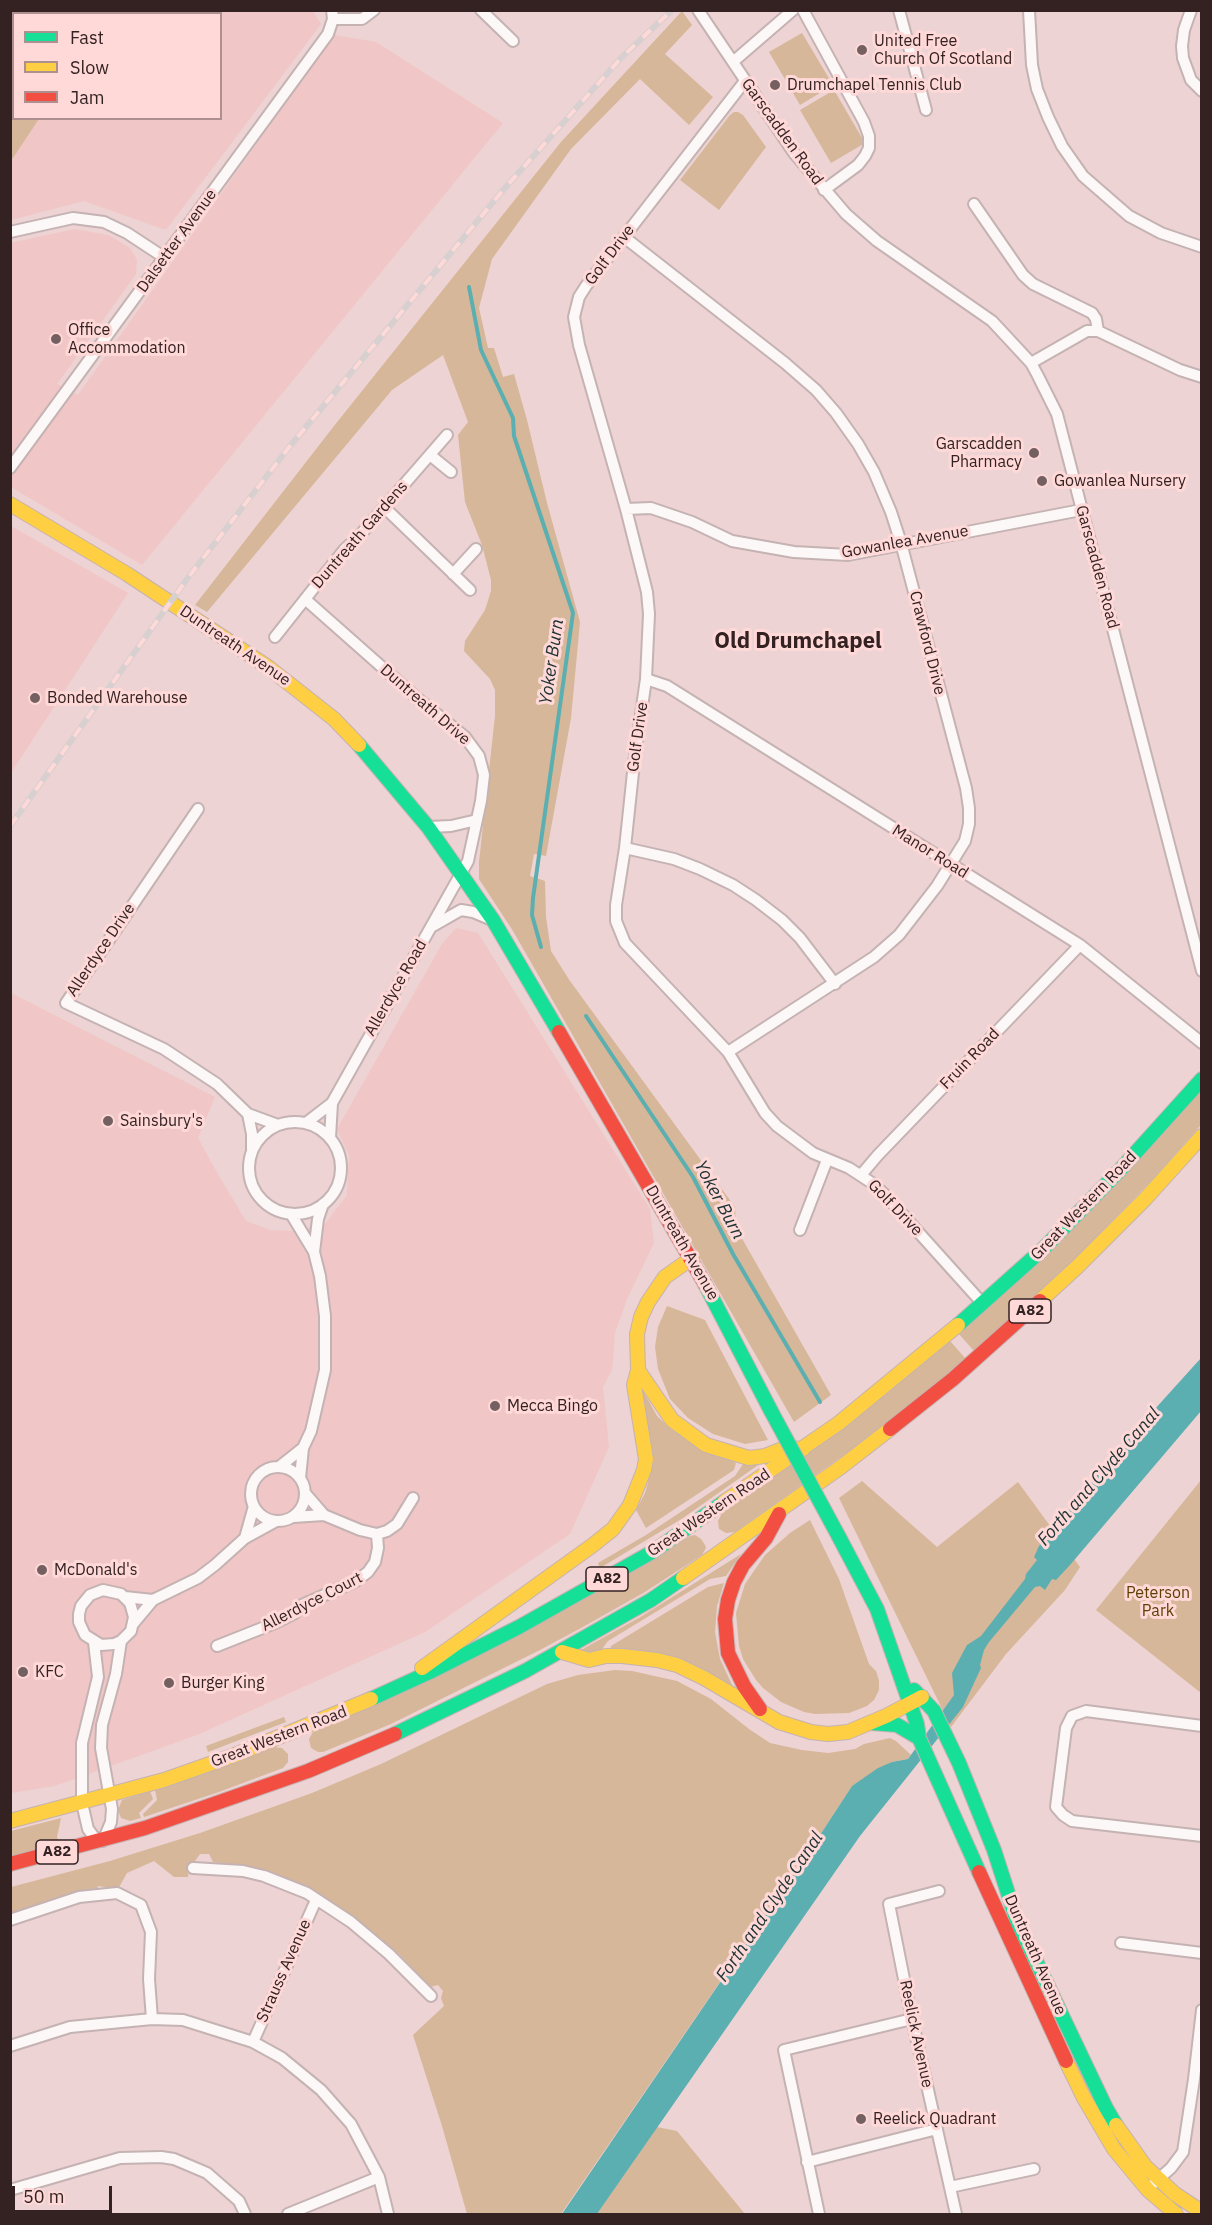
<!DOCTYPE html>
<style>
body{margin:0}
#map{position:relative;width:1212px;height:2225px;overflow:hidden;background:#edd3d3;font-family:"IBM Plex Sans",sans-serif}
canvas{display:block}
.frame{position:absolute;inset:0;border:12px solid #342223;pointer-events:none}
.legend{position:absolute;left:12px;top:12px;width:210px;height:108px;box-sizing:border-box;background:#ffd8d8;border:2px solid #ae8f90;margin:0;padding:8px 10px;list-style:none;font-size:18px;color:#342223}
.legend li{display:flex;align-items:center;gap:12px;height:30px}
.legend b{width:30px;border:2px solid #ae8f90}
.scale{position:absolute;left:12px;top:2186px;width:100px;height:27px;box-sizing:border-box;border:3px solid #342223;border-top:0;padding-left:8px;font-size:18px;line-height:21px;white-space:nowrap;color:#342223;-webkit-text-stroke:4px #ffd8d8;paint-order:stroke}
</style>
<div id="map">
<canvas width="1212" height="2225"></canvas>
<div class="frame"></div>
<ul class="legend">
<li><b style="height:8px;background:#16e098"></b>Fast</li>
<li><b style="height:8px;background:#ffcf43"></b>Slow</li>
<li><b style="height:8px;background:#f24e42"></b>Jam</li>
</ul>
<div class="scale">50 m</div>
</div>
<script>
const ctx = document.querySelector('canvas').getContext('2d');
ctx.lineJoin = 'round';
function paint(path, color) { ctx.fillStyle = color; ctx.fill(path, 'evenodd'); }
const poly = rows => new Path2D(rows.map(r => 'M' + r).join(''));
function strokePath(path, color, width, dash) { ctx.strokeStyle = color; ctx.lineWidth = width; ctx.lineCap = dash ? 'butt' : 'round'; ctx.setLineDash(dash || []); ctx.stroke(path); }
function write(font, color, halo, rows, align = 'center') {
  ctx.font = font + ' "IBM Plex Sans",sans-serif'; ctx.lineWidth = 6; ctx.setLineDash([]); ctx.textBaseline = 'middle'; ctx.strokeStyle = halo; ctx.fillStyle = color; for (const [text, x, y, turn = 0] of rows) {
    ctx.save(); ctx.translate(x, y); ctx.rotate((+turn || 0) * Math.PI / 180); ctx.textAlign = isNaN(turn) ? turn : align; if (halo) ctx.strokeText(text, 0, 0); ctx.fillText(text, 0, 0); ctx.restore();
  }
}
paint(poly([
 [120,10,313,11,321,24,166,230,84,201,11,220,11,161,39,119,220,118,220,14,117,13],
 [334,35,376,42,503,123,142,565,11,487,10,243,75,229,108,235,130,248,137,260,136,274,57,384,78,395],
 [11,526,128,593,11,773],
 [456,928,478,933,650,1209,654,1243,627,1299,615,1333,612,1370,603,1387,609,1447,570,1534,425,1632,197,1735,55,1786,11,1793,11,993,215,1097,198,1138,220,1178,246,1221,270,1230,293,1231,325,1224,347,1195,349,1155,337,1129,442,944]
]), '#f0c6c6');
paint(poly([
 [682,11,692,25,665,54,713,97,689,125,640,79,571,149,492,259,479,308,488,348,494,348,503,377,514,374,527,420,547,503,580,622,571,718,546,856,534,854,530,876,545,881,546,917,551,951,570,981,735,1207,736,1228,831,1395,794,1422,513,931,479,879,479,862,495,716,495,690,490,679,464,651,465,641,485,610,491,591,491,580,482,545,465,502,458,435,468,422,443,355,392,390,207,612,195,605,334,426,561,142],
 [802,33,833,85,800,105,769,52],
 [11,41,14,41,14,118,39,119,11,161],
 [834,90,865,143,831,163,800,110],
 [734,112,738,112,743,115,766,147,719,210,680,180,730,115],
 [1201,1086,1201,1125,1152,1180,1073,1261,974,1351,959,1334],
 [667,1306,705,1320,768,1440,745,1444,713,1434,688,1418,670,1399,658,1369,655,1347,658,1327],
 [950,1341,966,1359,882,1428,735,1532,726,1533,719,1529,718,1521,722,1513,843,1428],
 [641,1387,657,1416,672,1430,736,1463,734,1470,646,1528,636,1510,645,1493,654,1460],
 [761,1463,683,1518,600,1568,598,1563,646,1535,735,1476,743,1464],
 [1201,1480,1201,1693,1096,1610],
 [862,1481,937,1547,1018,1482,1080,1567,1065,1590,1006,1654,951,1727,839,1498],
 [810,1520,839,1579,869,1664,876,1671,879,1681,879,1690,874,1700,867,1706,849,1713,815,1714,804,1712,781,1702,763,1688,756,1680,743,1659,739,1646,736,1613,745,1584,765,1555,790,1533],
 [695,1535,701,1539,705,1545,706,1548,702,1555,645,1592,581,1628,540,1650,391,1724,323,1752,318,1752,311,1748,309,1739,313,1732,690,1536],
 [741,1554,726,1576,710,1579,608,1641,600,1652,572,1655,642,1616],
 [724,1583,717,1606,715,1632,720,1659,734,1689,610,1650,611,1646,708,1587],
 [615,1670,632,1671,677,1681,711,1699,749,1729,770,1743,802,1750,828,1753,855,1749,864,1744,890,1738,896,1741,911,1755,908,1759,892,1762,852,1786,807,1855,561,2214,467,2214,442,2126,413,2035,444,2006,441,1998,443,1991,438,1985,430,1987,400,1955,348,1913,294,1881,272,1872,246,1866,213,1862,209,1854,200,1854,195,1861,189,1864,188,1877,174,1877,154,1861,127,1873,118,1889,98,1886,97,1891,11,1917,11,1887,110,1861,200,1833,312,1793,381,1764,547,1684,578,1675],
 [284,1717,286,1722,208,1752,206,1746],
 [274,1747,282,1748,288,1754,288,1762,283,1768,219,1792,144,1817,143,1814,157,1800,155,1790],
 [150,1791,153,1799,139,1813,141,1818,130,1821,121,1818,118,1810,122,1800],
 [61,1818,57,1837,59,1843,11,1856,11,1831],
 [657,2127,677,2131,745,2214,597,2214]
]), '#d6b799');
paint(poly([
 [1201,1358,1201,1411,1070,1565,1056,1580,1052,1579,1045,1590,1040,1586,1035,1587,989,1642,984,1650,980,1665,981,1668,963,1707,860,1836,597,2214,562,2214,807,1855,852,1786,878,1768,892,1762,908,1759,954,1695,952,1673,967,1645,981,1636,1025,1579,1026,1574,1037,1560,1034,1557,1039,1546,1117,1451]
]), '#5bafb1');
strokePath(poly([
 [469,287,481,350,513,418,514,436,573,613,533,898,532,915,541,947],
 [586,1016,693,1177,733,1254,820,1402]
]), '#5bafb1', 4);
const street = poly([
 [481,10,513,41],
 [698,10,794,153,846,214,877,241,992,321,1031,363,1038,376,1057,414,1202,971],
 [803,10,864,122,869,136,869,148,865,156,858,165,824,190],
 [899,10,926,110],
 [1029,10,1032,65,1037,89,1048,117,1062,146,1083,176,1129,216,1161,233,1202,247],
 [1191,10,1184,30,1182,46,1183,58,1191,80,1202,91],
 [74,14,74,10],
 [333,19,362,19,374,10],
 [10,32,14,32],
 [734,61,793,10],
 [745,81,586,286,579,297,574,317,579,345,626,509,647,592,649,614,646,679,634,763,625,848,616,905,616,921,625,943,728,1052,765,1113,777,1126,813,1153,849,1168,872,1183,885,1195,983,1304],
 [974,204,1023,275,1033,284,1092,313,1096,319,1098,331,1180,370,1202,377],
 [10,232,73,218,104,222,127,233,165,258],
 [624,237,785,363,816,390,836,413,858,444,874,472,891,512,901,543,966,788,969,808,969,824,965,841,937,886,899,935,874,957,728,1052],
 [1031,363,1087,331,1098,331],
 [430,455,451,472],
 [10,468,328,34,333,19,332,10],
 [384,507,470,590],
 [626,509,651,508,692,522,732,541,794,552,848,555,1081,510],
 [453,574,476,549],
 [305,599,418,699,465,737,479,756,484,775,481,801,468,861,332,1103,306,1123],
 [275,637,344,550,361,534,447,435],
 [646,679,667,686,1080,945,1202,1043],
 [198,809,66,1003,164,1049,217,1084,248,1114,278,1125],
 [428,827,451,826,477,820],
 [625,848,674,859,700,869,733,885,756,900,782,920,800,938,835,984],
 [433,926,461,910,473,912,492,920],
 [248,1114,252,1134,252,1149],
 '249 1168a46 46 0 1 1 92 0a46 46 0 1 1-92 0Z',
 [330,1138,332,1103],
 [861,1175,878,1155,1080,945],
 [291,1214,314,1252],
 [800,1230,827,1160],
 [279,1467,303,1448],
 '251 1494a27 27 0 1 1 54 0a27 27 0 1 1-54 0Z',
 [300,1478,303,1448,311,1431,325,1370,325,1316,320,1276,314,1252,318,1219,323,1204],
 [305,1493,324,1515],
 [293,1517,324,1515,360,1530,377,1534,387,1531,397,1524,413,1498],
 [245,1538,254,1506],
 [125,1597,153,1600],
 [133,1624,153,1600,198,1578,215,1565,245,1538,276,1521],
 [94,1642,98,1677,82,1743,82,1803,88,1829,94,1837,103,1841,111,1822,112,1809,101,1748,102,1725,116,1674,121,1641,131,1631,134,1617,130,1603,121,1594,103,1590,90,1595,81,1606,79,1614,79,1622,85,1635,101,1645,114,1644,121,1641],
 [217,1646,275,1623,295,1613,302,1605,356,1581,368,1572,375,1562,378,1548,377,1534],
 [1202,1726,1086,1711,1072,1716,1066,1728,1056,1807,1063,1815,1072,1821,1202,1836],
 [193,1868,243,1871,264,1876,307,1893,351,1922,389,1954,431,1996],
 [939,1891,889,1904,912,2019,956,2214],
 [10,1920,79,1897,117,1893,141,1905,151,1932,149,1979,152,2019],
 [1121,1943,1202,1953],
 [253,2042,316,1900],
 [10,2046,70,2027,152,2019,183,2020,253,2042,282,2058,321,2090,351,2124,379,2177,388,2214],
 [807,2162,937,2129],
 [1154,2183,1171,2168,1183,2152,1194,2079,1202,2010],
 [950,2187,1034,2169],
 [10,2190,120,2158,161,2157,174,2159,207,2173,239,2201,245,2214],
 [288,2214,379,2177],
 [819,2214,784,2050,912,2019]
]);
const fast = poly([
 [359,745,428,827,493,920,559,1032],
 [705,1284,771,1411],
 [958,1325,1043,1249,1120,1170,1202,1079],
 [839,1537,877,1609,917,1724,919,1738,979,1872],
 [914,1690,934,1711,959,1763,994,1850,1017,1921,1106,2108,1116,2125],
 [371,1699,430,1672,519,1627,654,1551,724,1502],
 [871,1723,897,1725,919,1738],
 [395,1734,525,1671,651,1600,683,1578]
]);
const slow = poly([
 [10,504,127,574,268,667,334,719,359,745],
 [1040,1301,1077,1267,1146,1198,1202,1136],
 [638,1370,672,1420,706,1445,749,1458,765,1456,785,1448,803,1449],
 [724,1502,839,1423,958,1325],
 [683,1578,841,1467,890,1429],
 [562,1652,589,1660,606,1656,622,1656,657,1660,677,1665,704,1678,779,1722,811,1732,828,1734,848,1732,886,1716,922,1697],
 [422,1668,593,1545,613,1529,630,1505,644,1470,646,1459,634,1385,638,1370,637,1334,641,1317,648,1302,665,1277,692,1258],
 [10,1821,164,1780,235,1755,371,1699],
 [1066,2061,1084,2098,1114,2149,1148,2190,1176,2214],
 [1116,2125,1145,2166,1175,2194,1202,2212]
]);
const jam = poly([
 [559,1032,705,1284],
 [890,1429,953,1379,1040,1301],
 [760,1709,744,1686,728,1653,725,1619,728,1600,734,1582,743,1565,766,1538,779,1514],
 [10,1864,145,1828,308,1771,395,1734],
 [979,1872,1066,2061]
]);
strokePath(street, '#c5b2b2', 14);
strokePath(fast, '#c5b2b2', 16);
strokePath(slow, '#c5b2b2', 16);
strokePath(jam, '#c5b2b2', 16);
strokePath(street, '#fcf8f8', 10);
strokePath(fast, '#16e098', 14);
strokePath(slow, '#ffcf43', 14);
strokePath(jam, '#f24e42', 14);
const rail = poly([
 [10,826,187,579,290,446,504,189,621,58,672,10]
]);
strokePath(rail, '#d8d0d0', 6);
strokePath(rail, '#ffd8d8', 4, [11]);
const fastBridge = poly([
 [771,1411,839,1537]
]);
strokePath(fastBridge, '#c5b2b2', 16, []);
strokePath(fastBridge, '#16e098', 14);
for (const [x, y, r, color] of [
 [862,50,6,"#756061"],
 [775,85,6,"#756061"],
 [56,339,6,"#756061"],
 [1034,453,6,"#756061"],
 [1042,481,6,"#756061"],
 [35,698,6,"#756061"],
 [108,1121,6,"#756061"],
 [495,1406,6,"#756061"],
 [42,1570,6,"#756061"],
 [23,1672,6,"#756061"],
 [169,1683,6,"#756061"],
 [861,2119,6,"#756061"]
]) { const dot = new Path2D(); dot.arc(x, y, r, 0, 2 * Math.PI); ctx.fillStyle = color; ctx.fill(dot); strokePath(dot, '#ffd8d8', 2); }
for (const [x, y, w] of [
 [1030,1311,42],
 [607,1579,42],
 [57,1852,42]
]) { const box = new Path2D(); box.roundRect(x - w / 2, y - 12, w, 24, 4.5); ctx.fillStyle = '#ffd8d8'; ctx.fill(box); strokePath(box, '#342223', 1.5); }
write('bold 15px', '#342223', null, [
 ["A82",1030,1311],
 ["A82",607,1579],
 ["A82",57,1852]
]);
write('16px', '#342223', '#ffd8d8', [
 ["United Free",874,41],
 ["Church Of Scotland",874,59],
 ["Drumchapel Tennis Club",787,85],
 ["Office",68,330],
 ["Accommodation",68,348],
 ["Garscadden",1022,444,"right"],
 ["Pharmacy",1022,462,"right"],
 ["Gowanlea Nursery",1054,481],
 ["Bonded Warehouse",47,698],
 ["Sainsbury's",120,1121],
 ["Mecca Bingo",507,1406],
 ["McDonald's",54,1570],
 ["KFC",35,1672],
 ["Burger King",181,1683],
 ["Reelick Quadrant",873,2119]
], 'left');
write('16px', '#342223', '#ffd8d8', [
 ["Garscadden Road",782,132,54],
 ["Dalsetter Avenue",177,241,-54],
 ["Golf Drive",610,255,-53],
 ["Duntreath Gardens",360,535,-49],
 ["Gowanlea Avenue",905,542,-10],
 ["Garscadden Road",1097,567,75],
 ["Crawford Drive",927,643,76],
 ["Duntreath Avenue",235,646,34],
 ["Duntreath Drive",425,705,41],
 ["Golf Drive",638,737,-82],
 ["Manor Road",930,852,32],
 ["Allerdyce Drive",101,950,-56],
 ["Allerdyce Road",396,988,-60],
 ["Fruin Road",970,1059,-46],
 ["Great Western Road",1084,1206,-46],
 ["Golf Drive",895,1208,46],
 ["Duntreath Avenue",682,1243,60],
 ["Great Western Road",709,1513,-34],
 ["Allerdyce Court",312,1602,-27],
 ["Great Western Road",279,1737,-21],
 ["Duntreath Avenue",1035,1955,66],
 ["Strauss Avenue",284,1971,-66],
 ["Reelick Avenue",916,2034,78]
]);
write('16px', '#5e3f03', '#ffd8d8', [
 ["Peterson",1158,1593],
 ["Park",1158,1611]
]);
write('italic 18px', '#1b3030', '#ffd8d8', [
 ["Yoker Burn",552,662,-82],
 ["Yoker Burn",719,1200,62],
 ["Forth and Clyde Canal",1099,1477,-49],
 ["Forth and Clyde Canal",770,1907,-56]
]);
write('bold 22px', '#342223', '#ffd8d8', [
 ["Old Drumchapel",798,642]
]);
</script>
